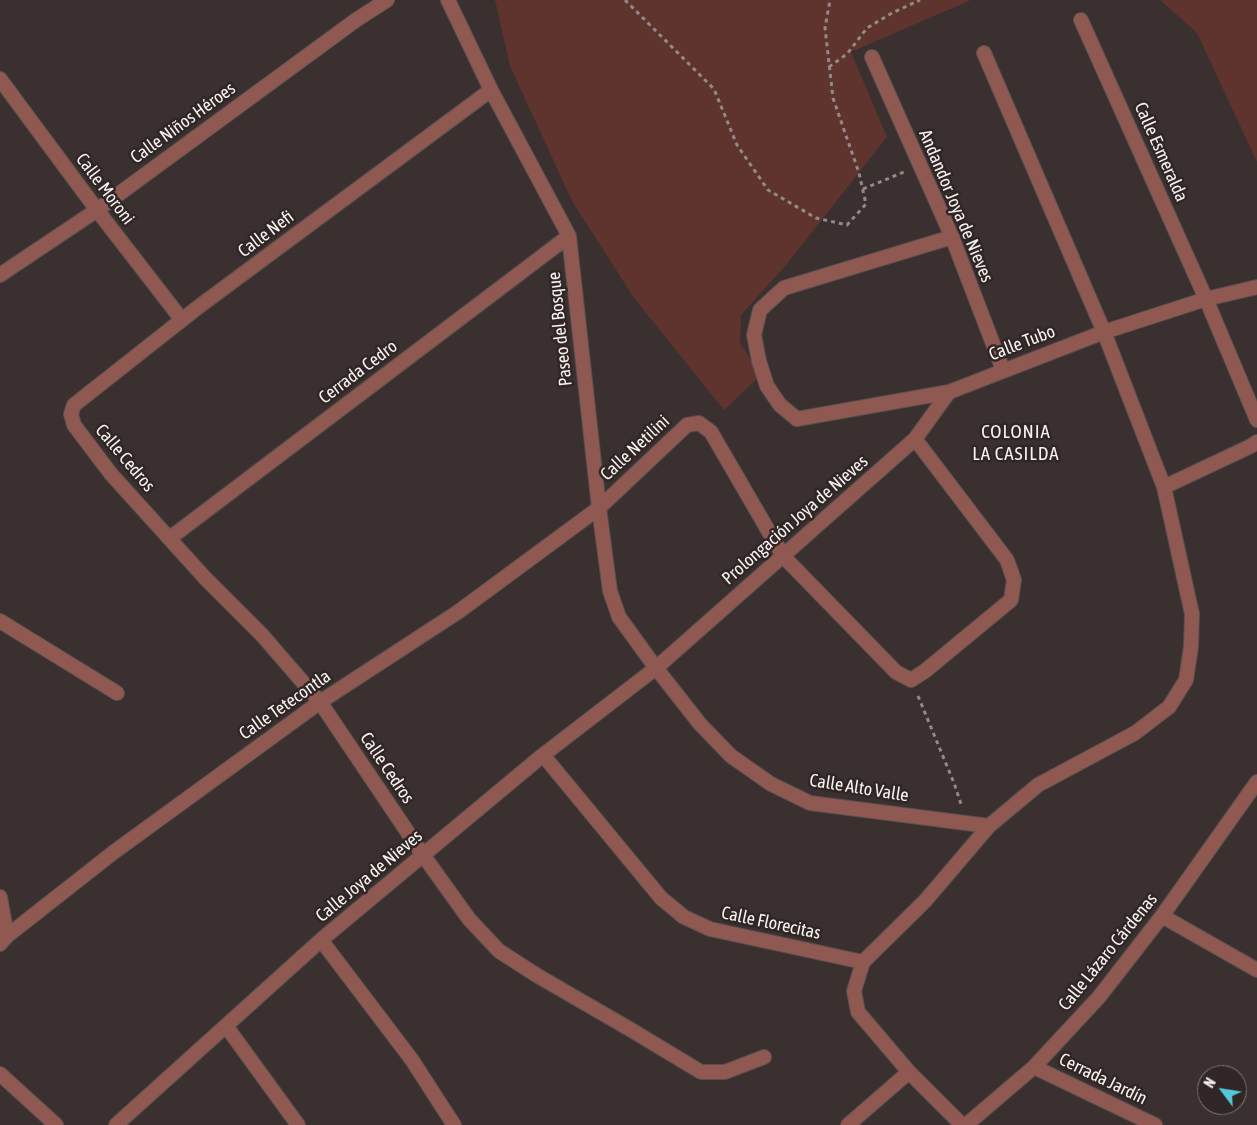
<!DOCTYPE html>
<meta charset="utf-8">
<style>
body{margin:0}
#map{position:relative;width:1257px;height:1125px;overflow:hidden;background:#39302f;font-family:"Asap Condensed",sans-serif}
canvas{display:block}
.north{position:absolute;left:1197px;top:1065px;width:50px;height:50px;box-sizing:border-box;background:#2f2625;border:1px solid #7f7877;border-radius:50%;rotate:301deg;font-size:14px;font-weight:700;line-height:20px;text-align:center;color:#f8f2f1}
.north::after{content:'';display:block;margin:auto;width:18px;height:22px;background:#53cadc;clip-path:polygon(50% 0,100% 100%,50% 72%,0 100%)}
</style>
<div id="map">
<canvas width="1257" height="1125"></canvas>
<div class="north">N</div>
</div>
<script>
const ctx = document.querySelector('canvas').getContext('2d');
ctx.lineJoin = 'round';
function paint(path, color) { ctx.fillStyle = color; ctx.fill(path, 'evenodd'); }
const poly = rows => new Path2D(rows.map(r => 'M' + r).join(''));
function strokePath(path, color, width, dash) { ctx.strokeStyle = color; ctx.lineWidth = width; ctx.lineCap = dash ? 'butt' : 'round'; ctx.setLineDash(dash || []); ctx.stroke(path); }
function write(font, color, halo, rows, align = 'center') {
  ctx.font = font + ' "Asap Condensed",sans-serif'; ctx.lineWidth = 5; ctx.setLineDash([]); ctx.textBaseline = 'middle'; ctx.strokeStyle = halo; ctx.fillStyle = color; for (const [text, x, y, turn = 0] of rows) {
    ctx.save(); ctx.translate(x, y); ctx.rotate((+turn || 0) * Math.PI / 180); ctx.textAlign = isNaN(turn) ? turn : align; if (halo) ctx.strokeText(text, 0, 0); ctx.fillText(text, 0, 0); ctx.restore();
  }
}
paint(poly([
 [495,0,971,0,851,52,887,137,786,265,741,315,740,343,761,375,724,410,634,298,572,201,510,66],
 [1160,0,1257,0,1257,162,1197,33]
]), '#5f342e');
const service = poly([
 [797,419,780,405,767,386,759,361,754,335,760,310,784,288,952,237]
]);
const minor = poly([
 [448,0,491,90,569,236,599,508,610,591,619,617,656,668,700,724,731,756,771,784,810,803,989,826],
 [1081,20,1206,299,1257,420],
 [872,57,952,237,1003,370],
 [0,79,97,210,182,320],
 [491,90,197,308,74,405,71,414,74,425,111,474,205,578,262,635,320,702,423,855,469,919,499,951,538,976,633,1031,701,1072,725,1072,764,1057],
 [0,275,97,210,356,20,387,0],
 [797,419,949,392,1104,332,1206,299,1257,287],
 [1164,487,1251,446,1257,442],
 [170,538,569,236],
 [0,621,117,693],
 [543,755,661,898,684,917,710,929,863,962],
 [0,897,7,936],
 [1162,916,1257,970],
 [321,940,412,1060,454,1125],
 [0,944,7,936,114,852,320,702,458,612,599,508,687,425,699,423,711,432,783,556,896,672,911,680,925,671,1011,600,1014,580,1007,560,915,439],
 [226,1026,298,1125],
 [1034,1067,1155,1125],
 [0,1074,56,1125],
 [116,1125,321,940,543,755,656,668,915,439,949,392],
 [848,1125,909,1072],
 [962,1125,909,1072,858,1012,854,991,863,962,925,901,989,826,1038,785,1135,733,1169,707,1186,680,1191,647,1192,614,1164,487,1104,332,984,53],
 [966,1125,1034,1067,1099,997,1162,916,1257,782]
]);
strokePath(service, '#584f4e', 16);
strokePath(minor, '#584f4e', 16);
strokePath(poly([
 [625,0,714,89,737,145,768,190,816,218,847,225,866,204,859,173,833,98,825,28,830,0],
 [829,67,847,54,867,28,892,13,920,0],
 [863,189,904,172],
 [918,696,954,783,961,804]
]), '#918a89', 3, [4, 4]);
strokePath(service, '#8f5951', 14);
strokePath(minor, '#8f5951', 14);
write('18px', '#f8f2f1', '#2f2625', [
 ["Calle Niños Héroes",183,123,-36],
 ["Calle Esmeralda",1161,152,66],
 ["Calle Moroni",105,189,53],
 ["Andandor Joya de Nieves",956,206,67],
 ["Calle Nefi",266,234,-37],
 ["Paseo del Bosque",560,329,-96],
 ["Calle Tubo",1022,343,-21],
 ["Cerrada Cedro",358,372,-37],
 ["Calle Netilini",635,448,-43],
 ["Calle Cedros",125,458,50],
 ["Prolongación Joya de Nieves",795,520,-41],
 ["Calle Tetecontla",285,705,-35],
 ["Calle Cedros",387,768,56],
 ["Calle Alto Valle",859,788,9],
 ["Calle Joya de Nieves",369,876,-40],
 ["Calle Florecitas",771,923,12],
 ["Calle Lázaro Cárdenas",1108,952,-51],
 ["Cerrada Jardín",1103,1079,26]
]);
ctx.letterSpacing = '1px';
write('19px', '#f8f2f1', '#2f2625', [
 ["COLONIA",1016,432],
 ["LA CASILDA",1016,454]
]);
ctx.letterSpacing = '0px';
</script>
